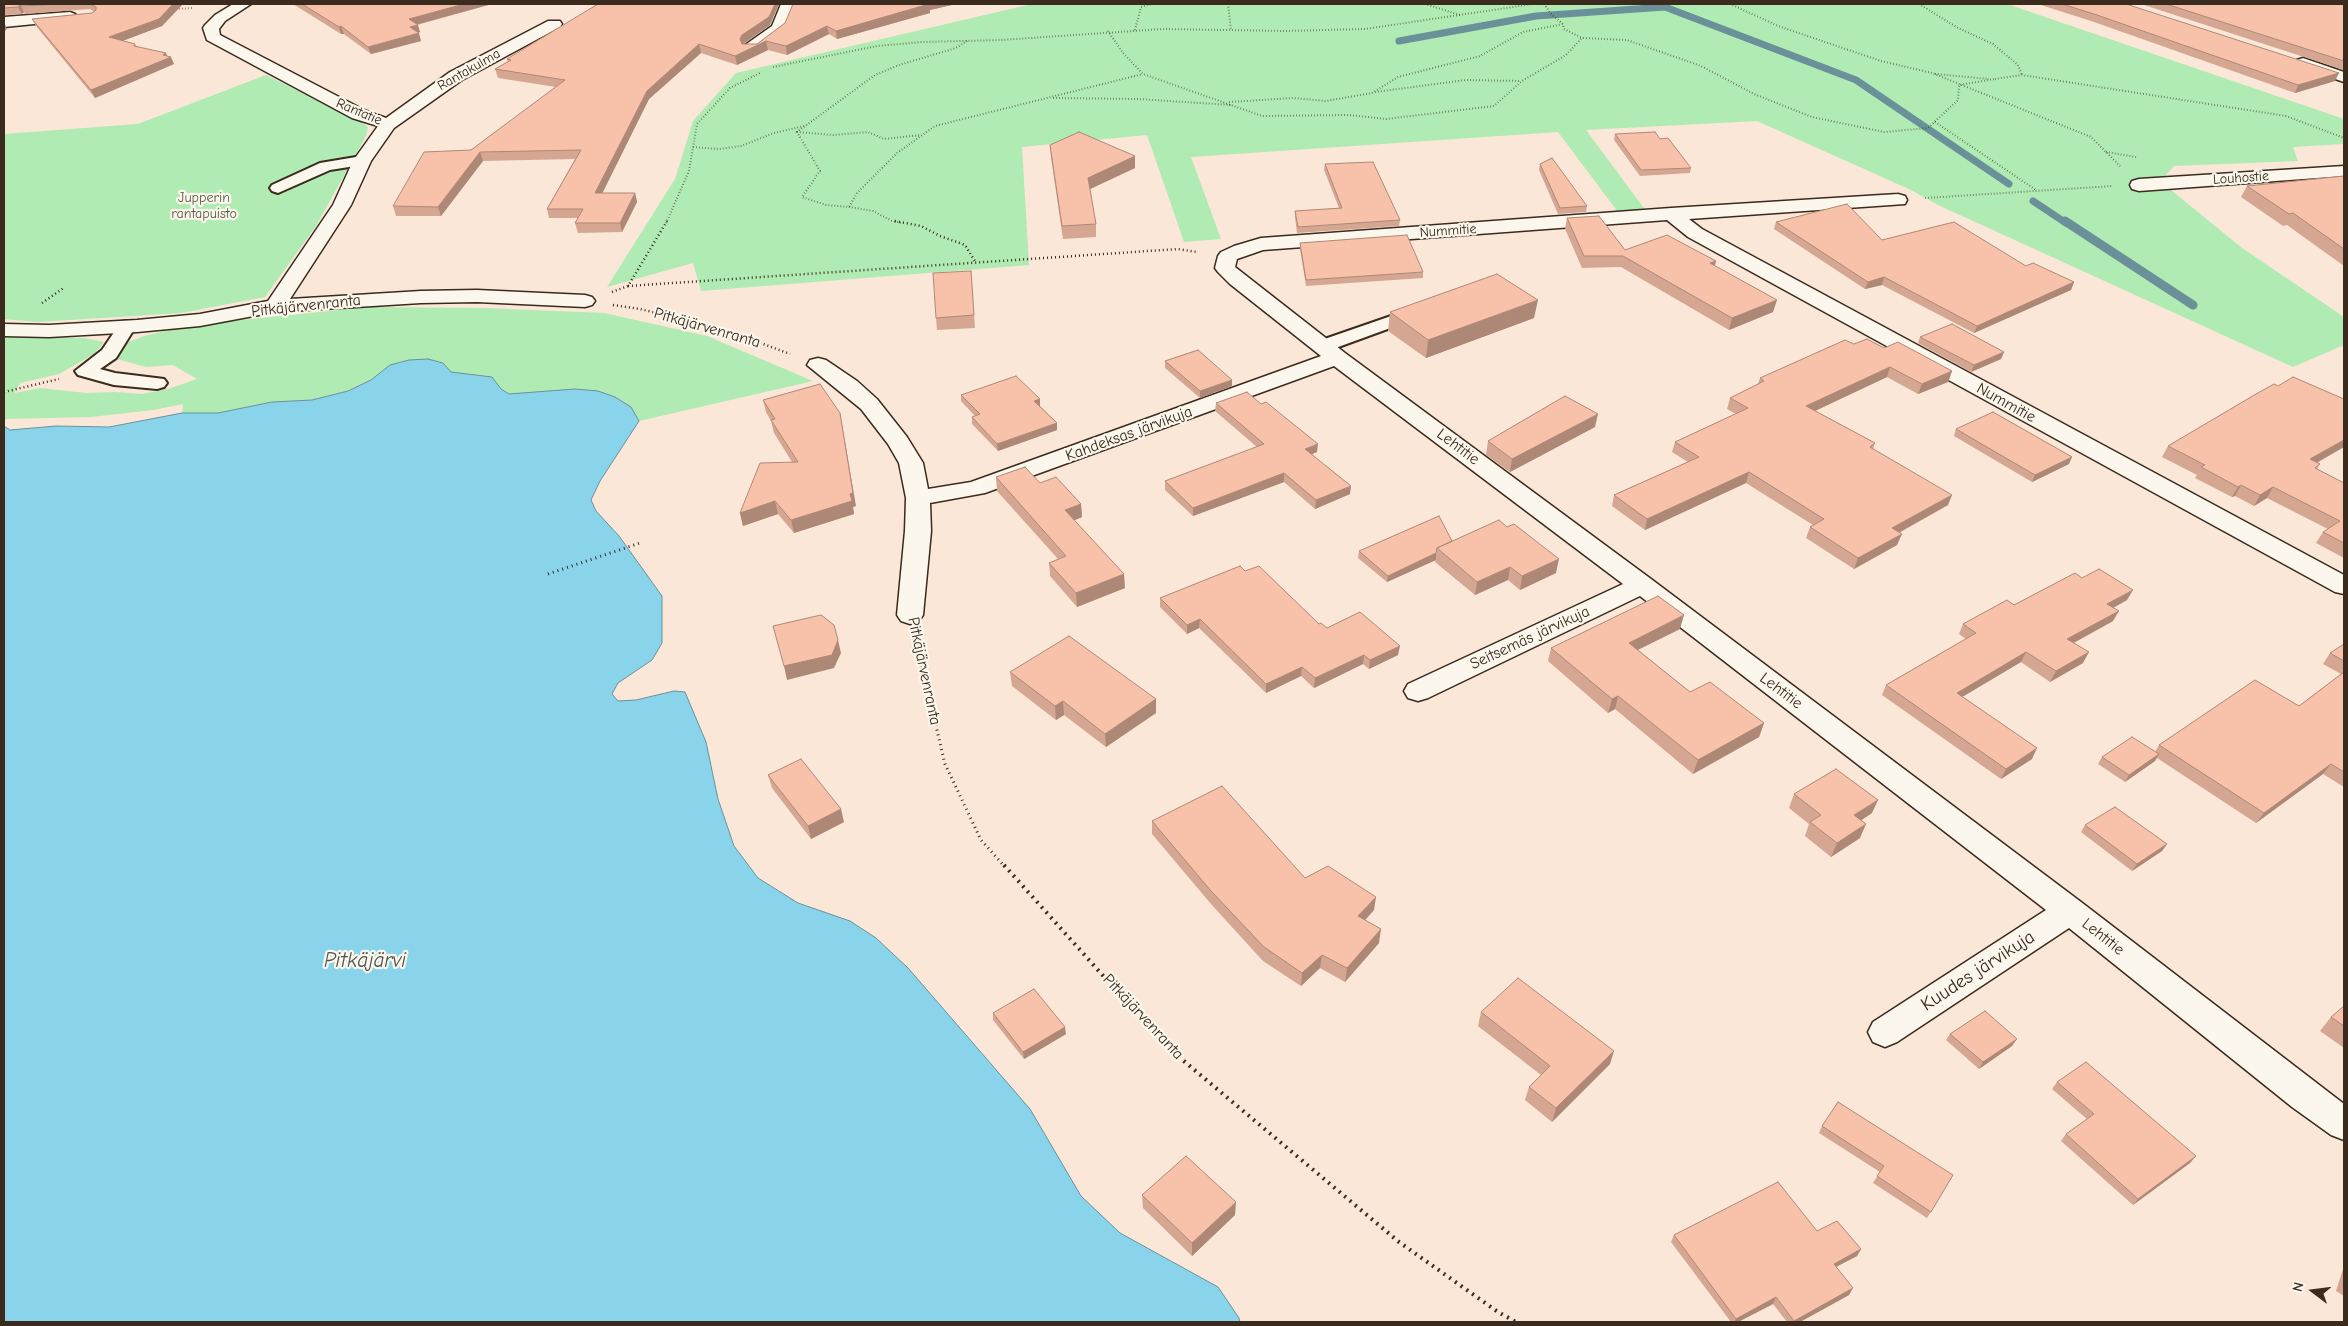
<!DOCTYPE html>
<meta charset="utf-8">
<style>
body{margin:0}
#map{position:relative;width:2348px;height:1326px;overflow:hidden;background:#fae7d8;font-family:"Comic Neue",sans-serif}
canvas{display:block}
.frame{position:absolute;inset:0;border:5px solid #3b2a1e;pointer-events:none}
.north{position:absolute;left:2288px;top:1266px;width:50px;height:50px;-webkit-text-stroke:4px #fbf7ec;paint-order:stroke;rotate:285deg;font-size:14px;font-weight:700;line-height:20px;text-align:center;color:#3b2a1e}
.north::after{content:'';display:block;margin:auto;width:18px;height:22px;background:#3b2a1e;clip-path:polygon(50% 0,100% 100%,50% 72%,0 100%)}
</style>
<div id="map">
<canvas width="2348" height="1326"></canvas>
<div class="frame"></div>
<div class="north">N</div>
</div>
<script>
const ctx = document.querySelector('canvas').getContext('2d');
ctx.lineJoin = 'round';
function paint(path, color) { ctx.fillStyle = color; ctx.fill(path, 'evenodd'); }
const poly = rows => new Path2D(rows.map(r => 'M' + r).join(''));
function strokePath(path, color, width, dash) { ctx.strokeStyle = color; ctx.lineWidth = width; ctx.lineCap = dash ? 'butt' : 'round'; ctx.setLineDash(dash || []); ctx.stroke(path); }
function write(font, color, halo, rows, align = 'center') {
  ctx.font = font + ' "Comic Neue",sans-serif'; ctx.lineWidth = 4.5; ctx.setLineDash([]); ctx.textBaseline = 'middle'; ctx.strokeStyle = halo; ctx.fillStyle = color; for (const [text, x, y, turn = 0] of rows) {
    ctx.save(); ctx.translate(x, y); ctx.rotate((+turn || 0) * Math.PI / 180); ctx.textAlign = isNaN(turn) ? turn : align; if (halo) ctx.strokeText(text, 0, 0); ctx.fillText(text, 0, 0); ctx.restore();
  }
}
paint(poly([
 [1032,4,2007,4,2344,119,2344,144,2293,147,2298,161,2174,166,2162,179,2166,186,2242,248,2344,317,2344,345,2293,367,1938,205,1911,190,1757,121,1586,130,1646,211,1618,212,1558,132,1191,157,1221,239,1184,242,1147,135,1022,147,1029,265,701,291,693,263,607,287,675,179,693,121,736,73],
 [266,75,360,121,368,127,366,136,316,226,265,297,181,313,37,322,4,319,4,134,138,124],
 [370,307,484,308,604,313,707,336,813,381,639,421,631,407,535,393,509,394,501,389,492,377,451,372,443,363,428,359,409,360,390,365,371,380,348,391,312,400,272,402,218,413,182,413,183,404,153,410,91,417,4,419,4,336,84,338,104,342,94,354,59,374,20,383,14,393,40,388,86,393,115,392,142,394,168,389,197,379,173,365,146,367,117,359,121,345,144,336,173,329,230,321]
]), '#afebb2');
const water = poly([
 [428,359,443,363,451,372,492,377,501,389,509,394,575,389,598,391,615,397,631,407,639,421,600,481,591,500,596,511,619,536,662,596,662,643,652,660,618,683,612,694,618,701,636,700,674,691,685,692,706,742,718,799,734,846,758,878,798,903,850,921,876,938,908,968,1030,1109,1081,1196,1120,1233,1218,1287,1239,1318,1240,1322,4,1322,4,426,10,430,56,426,109,427,182,413,218,413,272,402,312,400,348,391,371,380,390,365,409,360,428,359]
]);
paint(water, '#8ad4eb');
strokePath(water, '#6a9099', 1);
strokePath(poly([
 [1399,41,1536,16,1665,7,1856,80,2009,184],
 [2033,201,2066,223]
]), '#6a9099', 7);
strokePath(poly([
 [2065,221,2193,305]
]), '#6a9099', 9);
const lane = poly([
 [362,156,368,158,370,161,368,164,330,170,278,193,272,191,270,188,272,185,320,163,362,156],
 [1420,306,1426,307,1429,311,1426,315,1330,350,1316,350,1314,346,1316,342,1420,306],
 [127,321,133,322,136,326,116,358,100,369,115,373,164,379,167,383,164,387,157,389,114,385,78,375,75,371,102,350,121,322,127,321]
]);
const street = poly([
 [233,4,251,4,225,21,219,29,220,35,364,110,386,118,450,72,548,21,560,21,562,24,560,27,462,80,394,128,371,161,351,205,290,299,421,291,477,290,585,295,592,297,595,301,592,305,585,307,477,302,421,303,275,312,200,326,137,332,49,337,4,336,4,324,49,325,137,320,200,314,268,301,333,205,353,161,378,126,352,118,207,40,203,28,205,25,215,15,233,4],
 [781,4,796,4,785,31,757,51,745,51,743,48,745,45,772,26,781,4],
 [70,12,75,14,78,17,75,20,4,27,4,17,70,12],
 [2303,58,2344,72,2344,82,2297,66,2295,63,2297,60,2303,58],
 [2344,166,2344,176,2139,191,2132,189,2130,185,2132,181,2139,179,2344,166],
 [1898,194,1905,196,1907,200,1905,204,1689,219,1702,229,2344,575,2344,594,2335,592,1688,237,1667,220,1263,250,1237,259,1235,267,1345,353,1651,579,2081,902,2344,1104,2344,1140,2331,1135,2292,1107,2069,928,1897,1042,1885,1047,1873,1042,1868,1032,1873,1022,2046,910,1640,596,1428,698,1418,701,1408,698,1404,691,1408,684,1623,584,1334,366,985,493,930,503,931,531,923,615,919,621,910,624,901,621,897,615,905,531,906,498,899,463,888,444,861,409,807,365,810,360,818,358,826,360,857,381,877,399,907,437,923,463,928,489,971,482,1321,356,1230,284,1218,272,1215,268,1218,256,1221,252,1234,246,1261,238,1671,208,1898,194]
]);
strokePath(lane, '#3b2a1e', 4);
strokePath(street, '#3b2a1e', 3);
strokePath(poly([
 [1228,4,1231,30],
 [1425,4,1460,15],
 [1544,4,1552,15,1563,24,1564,29,1582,38],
 [1730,4,1778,26,1881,61,1932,73,2091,137,2120,166],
 [1919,4,1958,28,1993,44,2018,65,2022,75],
 [176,9,192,8],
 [1135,30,1141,7,1152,4],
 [1108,31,1123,53,1143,74,1262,116,1349,115,1386,119,1494,106,1522,81,1566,55,1582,38,1627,40,1701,66,1754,94,1812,117,1884,132,1928,128,1958,100,1959,85,1995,79],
 [967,41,956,48,899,65,875,75,797,132,820,171,802,197,826,205,849,207,857,193,897,153,935,126,1143,74],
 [773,67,877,46,922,42,1001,40,1163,29,1287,31,1365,29,1533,4],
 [1935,74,1989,79],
 [1995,79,2022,75,2286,116,2344,138],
 [1375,92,1466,80,1520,81],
 [1053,98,1138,99,1231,105],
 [1229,102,1292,98,1326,101,1372,93,1398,77,1480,56,1523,32,1563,24],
 [1935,122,2036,190],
 [797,132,833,135,868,132,884,139,921,135],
 [693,147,719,149,741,146,774,133,804,126],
 [2106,152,2136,157],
 [1925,198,2113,186],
 [849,207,873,211,892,221,902,223],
 [666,223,689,171,697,124,730,88,760,73]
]), '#3b2a1e', 2, [0.5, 2.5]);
strokePath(poly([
 [895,221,921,226,940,236,965,245,976,263],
 [628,286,1178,249,1197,252],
 [612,292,628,286,667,221],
 [42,303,65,287],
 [613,305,640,309,726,330,790,354],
 [4,392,59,379]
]), '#3b2a1e', 2.5, [1, 3]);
strokePath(poly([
 [548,574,640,543],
 [916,642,945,764,981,840,1005,867]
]), '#3b2a1e', 3, [1, 4]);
strokePath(poly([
 [1004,865,1166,1046,1399,1242,1498,1312,1516,1322]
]), '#3b2a1e', 4, [2, 5]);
paint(lane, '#fbf7ec');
paint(street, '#fbf7ec');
paint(poly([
 [4,4,183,4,162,26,122,41,135,44,136,46,168,56,174,64,95,98,36,26,32,19,92,13,94,12,90,9,25,14,24,12,22,14,4,15,4,16],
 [293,4,492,4,417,25,420,32,418,33,421,41,371,54,344,34,341,34],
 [793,4,956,4,930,10,930,13,837,39,829,34,787,55,768,50,737,65,701,53,649,99,602,193,635,193,637,202,622,232,578,233,575,223,578,218,549,218,547,209,575,159,483,161,441,216,396,216,393,206,471,150,556,87,498,78,495,69,508,62,507,59,770,25,744,44,757,44,785,23],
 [2038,4,2126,4,2335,81,2295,93,2094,22],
 [2141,4,2344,4,2344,70],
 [1615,134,1691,168,1690,173,1640,176,1614,140],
 [1050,145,1135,168,1090,189,1096,224,1096,237,1063,239,1051,157],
 [1325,164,1400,220,1399,226,1297,233,1295,217,1295,211,1339,208,1324,170],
 [1540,164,1587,206,1586,212,1558,214,1539,170],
 [2344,176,2344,266,2287,225,2283,226,2241,197,2247,186],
 [1567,218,1625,250,1715,266,1773,312,1729,330,1621,267,1582,268,1565,229],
 [1776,222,2026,266,2074,282,2071,290,1974,333,1882,285,1865,289,1774,229],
 [1300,243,1423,272,1423,278,1306,286,1300,249],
 [971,271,975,328,937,330,936,318],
 [1390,312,1534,318,1426,358,1388,331],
 [1920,337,2004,352,2001,359,1971,372,1918,343],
 [1854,344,1884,348,1952,371,1948,382,1918,394,1887,377,1815,411,1875,443,1873,449,1948,505,1899,533,1897,545,1854,569,1806,538,1810,527,1813,525,1746,483,1645,530,1612,506,1614,495,1688,462,1672,452,1675,442,1736,414,1727,409,1730,398,1758,384,1760,378],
 [1165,361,1232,386,1200,398,1165,368],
 [2278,386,2344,399,2344,447,2317,463,2320,464,2317,469,2344,483,2344,558,2316,543,2323,532,2328,529,2267,498,2254,506,2235,496,2232,497,2195,478,2197,475,2162,457,2168,446],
 [961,395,1040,406,1057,423,1057,430,998,451,972,424,972,417,975,416,961,401],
 [763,400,856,506,853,507,854,514,794,533,778,514,743,526,740,513,792,462,774,433,771,421,766,412],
 [1216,403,1317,452,1312,454,1350,494,1315,509,1284,482,1193,516,1165,490,1165,481,1257,447,1215,411],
 [1595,427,1510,472,1486,455,1488,441],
 [1956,429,2069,464,2032,482,1954,436],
 [996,477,1040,483,1081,504,1082,517,1074,520,1125,588,1077,607,1050,576,1049,563,1058,559,997,491],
 [1452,541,1556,573,1520,590,1508,580,1475,595,1435,562,1436,560,1387,582,1358,558,1359,551],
 [1245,571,1319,624,1327,628,1398,655,1369,669,1363,664,1314,688,1301,676,1266,693,1199,628,1187,634,1160,607,1160,598],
 [2082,578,2127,600,2113,608,2113,621,2074,643,2083,663,2050,682,2021,662,1962,697,2032,759,2001,779,1882,695,1886,685,1966,639,1959,634,1963,624],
 [1680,629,1638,650,1690,692,1764,723,1759,737,1693,774,1615,709,1608,713,1548,661,1551,648],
 [2344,644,2344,787,2323,774,2256,823,2157,758,2155,761,2125,782,2098,764,2102,757,2155,752,2159,745,2299,706,2341,674,2323,664,2330,653],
 [1010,672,1156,699,1156,713,1106,747,1064,715,1056,720,1012,686],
 [768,775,844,822,811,839,772,788],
 [1794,794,1872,813,1861,820,1860,838,1831,857,1805,836,1809,824,1789,808],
 [1152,821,1305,878,1374,910,1365,920,1379,943,1345,982,1320,968,1301,986,1263,961,1211,904,1152,834],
 [2085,825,2167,844,2162,851,2132,871,2081,832],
 [2344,1006,2344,1048,2320,1031,2331,1017],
 [1481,1012,1610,1064,1552,1122,1525,1100,1529,1087,1541,1075,1478,1026],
 [993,1013,1066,1034,1024,1059,993,1020],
 [1950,1034,2012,1046,1979,1069,1946,1040],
 [2057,1082,2190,1163,2133,1205,2061,1141,2066,1134,2087,1119,2052,1089],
 [1822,1126,1953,1175,1927,1218,1873,1183,1880,1172,1819,1133],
 [1142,1195,1235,1215,1192,1256,1143,1208],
 [1817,1231,1861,1249,1857,1256,1836,1267,1849,1295,1800,1322,1787,1322,1773,1304,1738,1322,1731,1322,1671,1242,1674,1235],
 [2344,1266,2344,1296,2336,1291]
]), '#d5a792');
paint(poly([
 [20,4,24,12,22,14,18,7],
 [173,4,183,4,162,26,112,45,109,37],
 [464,4,492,4,411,26,409,19],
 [775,4,779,4,770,25,744,43,741,47,740,39,742,35],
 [926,4,956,4,930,10,930,13,837,39,836,31],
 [4,22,7,29,4,32],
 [418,25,420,32,412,35,410,27],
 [341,26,344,34,341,34,339,27],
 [827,26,829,34,787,55,786,46],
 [419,33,421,41,371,54,368,47],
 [766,41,768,50,737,65,735,56],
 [699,44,701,53,649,99,598,202,595,193,647,91],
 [166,53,168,58,171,57,174,64,95,98,91,90],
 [2339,73,2335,81,2295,93,2298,85],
 [480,152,483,161,441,216,438,207],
 [1135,156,1135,168,1088,190,1088,178],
 [635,193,637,202,622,232,620,223],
 [1716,261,1713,273,1710,263],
 [1884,277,1882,285,1865,289,1868,282],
 [2074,282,2071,290,1974,333,1977,326],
 [1538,300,1534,318,1426,358,1428,340],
 [1777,300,1773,312,1729,330,1732,318],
 [2004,352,2001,359,1971,372,1974,365],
 [1890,367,1887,377,1802,417,1806,406],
 [1952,371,1948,382,1918,394,1922,384],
 [1232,380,1232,386,1200,398,1200,391],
 [1040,399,1040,406,1035,408,1034,401],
 [840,413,856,506,853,507,854,514,794,533,791,520],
 [1598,414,1595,427,1510,472,1512,459],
 [1057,423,1057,430,998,451,997,444],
 [2344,440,2344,447,2303,470,2310,459],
 [1318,444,1317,452,1305,457,1305,449],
 [2072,457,2069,464,2032,482,2035,475],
 [1749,472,1746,483,1645,530,1647,519],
 [1284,473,1284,482,1193,516,1193,508],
 [2241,485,2235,496,2232,497,2238,487],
 [1351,486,1350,494,1315,509,1316,500],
 [2273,487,2267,498,2254,506,2260,495],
 [1952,495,1948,505,1887,539,1892,528],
 [775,501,778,514,743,526,740,513],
 [1081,504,1082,517,1066,524,1065,510],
 [1902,534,1897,545,1854,569,1858,558],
 [1436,553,1436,560,1387,582,1388,576],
 [1559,559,1556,573,1520,590,1522,576],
 [1510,567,1508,580,1475,595,1477,582],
 [1124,574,1125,588,1077,607,1076,593],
 [2133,590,2127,600,2102,614,2107,604],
 [2119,611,2113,621,2062,649,2067,639],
 [1684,615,1680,629,1625,656,1629,643],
 [1200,619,1199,628,1187,634,1187,625],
 [838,640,841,653,834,668,787,680,784,666],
 [1400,646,1398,655,1369,669,1370,660],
 [2026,652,2021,662,1952,703,1957,693],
 [2089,652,2083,663,2050,682,2056,671],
 [1364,655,1363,664,1314,688,1315,678],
 [1302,667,1301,676,1266,693,1266,684],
 [1618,696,1615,709,1608,713,1612,699],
 [1156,699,1156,713,1106,747,1105,734],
 [1063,701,1064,715,1056,720,1055,706],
 [1764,723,1759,737,1693,774,1698,760],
 [2037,748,2032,759,2001,779,2006,769],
 [2159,754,2155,761,2125,782,2129,775],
 [2331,764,2323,774,2256,823,2264,813],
 [1878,800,1872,813,1848,829,1854,815],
 [841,809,844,822,811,839,808,826],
 [1866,824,1860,838,1831,857,1837,843],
 [2167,844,2162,851,2132,871,2137,864],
 [1376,897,1374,910,1356,930,1358,916],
 [1381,929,1379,943,1345,982,1347,968],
 [1322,955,1320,968,1301,986,1302,973],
 [1065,1027,1066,1034,1024,1059,1023,1052],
 [2017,1039,2012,1046,1979,1069,1983,1062],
 [1614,1051,1610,1064,1552,1122,1556,1108],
 [2196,1156,2190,1163,2133,1205,2138,1199],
 [1236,1202,1235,1215,1192,1256,1192,1243],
 [1861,1249,1857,1256,1830,1270,1834,1264],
 [1853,1288,1849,1295,1800,1322,1794,1322,1794,1321],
 [1776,1297,1773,1304,1738,1322,1734,1322,1736,1319]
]), '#ae8877');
const building = poly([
 [4,4,59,4,22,6,20,4,18,7,4,8,4,4],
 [90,4,173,4,159,19,109,37,135,44,134,46,166,53,163,55,171,57,91,90,32,19,92,13,96,10,96,7,90,4],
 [302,4,464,4,409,19,418,25,410,27,419,33,368,47,341,26,339,27,302,4],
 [598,4,775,4,769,17,742,35,740,39,742,44,757,44,785,23,793,4,929,4,836,31,827,26,786,46,766,41,735,56,699,44,647,91,595,193,635,193,620,223,575,223,583,209,547,209,581,150,480,152,438,207,393,206,424,152,471,150,565,80,495,69,511,60,507,59,598,4],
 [2062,4,2126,4,2339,73,2298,85,2097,15,2062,4],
 [2166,4,2344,4,2344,61,2166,4],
 [1079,132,1135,156,1088,178,1096,224,1062,226,1050,145,1079,132],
 [1655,132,1660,139,1668,138,1691,168,1641,170,1615,134,1655,132],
 [1552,158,1587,206,1560,208,1540,164,1552,158],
 [1373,162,1400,220,1298,227,1295,211,1342,208,1325,164,1373,162],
 [2344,176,2344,249,2293,213,2289,214,2247,186,2344,176],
 [1847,204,1882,240,1954,222,2026,266,2033,263,2074,282,1977,326,1884,277,1868,282,1776,222,1847,204],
 [1599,216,1625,250,1667,235,1716,261,1710,263,1777,300,1732,318,1623,256,1584,256,1567,218,1599,216],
 [1407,235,1423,272,1306,280,1300,243,1407,235],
 [971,271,974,315,936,318,933,273,971,271],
 [1497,274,1538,300,1428,340,1390,312,1497,274],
 [1952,324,2004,352,1974,365,1920,337,1952,324],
 [1867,339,1884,348,1898,342,1952,371,1922,384,1890,367,1806,406,1875,443,1870,447,1952,495,1892,528,1902,534,1858,558,1810,527,1824,519,1749,472,1647,519,1614,495,1699,457,1675,442,1748,408,1730,398,1764,381,1760,378,1845,340,1854,344,1867,339],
 [1198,350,1232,380,1200,391,1165,361,1198,350],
 [1016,376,1040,399,1034,401,1057,423,997,444,972,417,980,414,961,395,1016,376],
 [2293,377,2344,399,2344,440,2310,459,2320,464,2315,468,2344,483,2344,543,2323,532,2340,521,2273,487,2260,495,2241,485,2238,487,2201,467,2205,465,2168,446,2256,394,2274,384,2278,386,2293,377],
 [820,384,840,413,853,493,850,494,852,501,791,520,775,501,740,513,760,463,798,462,771,420,775,419,763,400,820,384],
 [1247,392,1261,404,1266,402,1318,444,1305,449,1351,486,1316,500,1284,473,1193,508,1165,481,1264,444,1216,403,1247,392],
 [1565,396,1598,414,1512,459,1488,441,1565,396],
 [1993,412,2072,457,2035,475,1956,429,1993,412],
 [1025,467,1040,483,1056,477,1081,504,1065,510,1124,574,1076,593,1049,563,1066,556,996,477,1025,467],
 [1439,516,1452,541,1437,548,1436,553,1388,576,1359,551,1439,516],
 [1499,520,1507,527,1514,524,1559,559,1522,576,1510,567,1477,582,1437,548,1499,520],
 [1240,566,1245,571,1259,566,1319,624,1321,623,1327,628,1360,612,1400,646,1370,660,1364,655,1315,678,1302,667,1266,684,1200,619,1187,625,1160,598,1240,566],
 [2099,569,2133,590,2107,604,2119,611,2067,639,2089,652,2056,671,2026,652,1957,693,2037,748,2006,769,1886,685,1976,633,1963,624,2007,600,2014,605,2075,573,2082,578,2099,569],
 [1658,596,1684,615,1629,643,1690,692,1710,682,1764,723,1698,760,1618,696,1612,699,1551,648,1658,596],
 [821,615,834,625,838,640,832,655,784,666,773,626,821,615],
 [1069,636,1156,699,1105,734,1063,701,1055,706,1010,672,1069,636],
 [2344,644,2344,661,2330,653,2344,644],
 [2344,672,2344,772,2331,764,2264,813,2159,745,2255,680,2299,706,2344,672],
 [2132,737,2159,754,2129,775,2102,757,2132,737],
 [801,759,841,809,808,826,768,775,801,759],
 [1836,769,1878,800,1854,815,1866,824,1837,843,1810,822,1821,815,1794,794,1836,769],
 [1222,786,1305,878,1328,866,1376,897,1358,916,1381,929,1347,968,1322,955,1302,973,1264,947,1211,891,1152,821,1222,786],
 [2115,807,2167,844,2137,864,2085,825,2115,807],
 [1518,978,1614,1051,1556,1108,1529,1087,1550,1066,1481,1012,1518,978],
 [1034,989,1065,1027,1023,1052,993,1013,1034,989],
 [2344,1006,2344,1026,2331,1017,2344,1006],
 [1985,1011,2017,1039,1983,1062,1950,1034,1985,1011],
 [2086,1062,2196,1156,2138,1199,2066,1134,2094,1114,2057,1082,2086,1062],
 [1838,1102,1953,1175,1931,1212,1877,1176,1884,1166,1822,1126,1838,1102],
 [1186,1156,1236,1202,1192,1243,1142,1195,1186,1156],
 [1778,1182,1817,1231,1837,1221,1861,1249,1834,1264,1853,1288,1794,1321,1776,1297,1736,1319,1674,1235,1778,1182]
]);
paint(building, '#f8c2aa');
strokePath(building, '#ae8877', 1);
write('14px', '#3b2a1e', '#fbf7ec', [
 ["Rantakulma",469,70,-30],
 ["Rantatie",359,112,23],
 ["Louhostie",2241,178,-4],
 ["Nummitie",1448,231,-4]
]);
write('14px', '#585a43', '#fbf7ec', [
 ["Jupperin",204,198],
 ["rantapuisto",204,214]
]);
write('16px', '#3b2a1e', '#fbf7ec', [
 ["Pitkäjärvenranta",306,306,-6],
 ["Pitkäjärvenranta",707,328,16],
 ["Nummitie",2006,403,29],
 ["Kahdeksas järvikuja",1129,434,-20],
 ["Lehtitie",1458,447,37],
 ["Seitsemäs järvikuja",1530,638,-25],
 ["Pitkäjärvenranta",924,671,78],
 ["Lehtitie",1781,691,37],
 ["Lehtitie",2103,937,38],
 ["Pitkäjärvenranta",1143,1017,47]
]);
write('19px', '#3b2a1e', '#fbf7ec', [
 ["Kuudes järvikuja",1978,971,-33]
]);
write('italic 21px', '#4f5451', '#fbf7ec', [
 ["Pitkäjärvi",365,961]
]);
</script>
